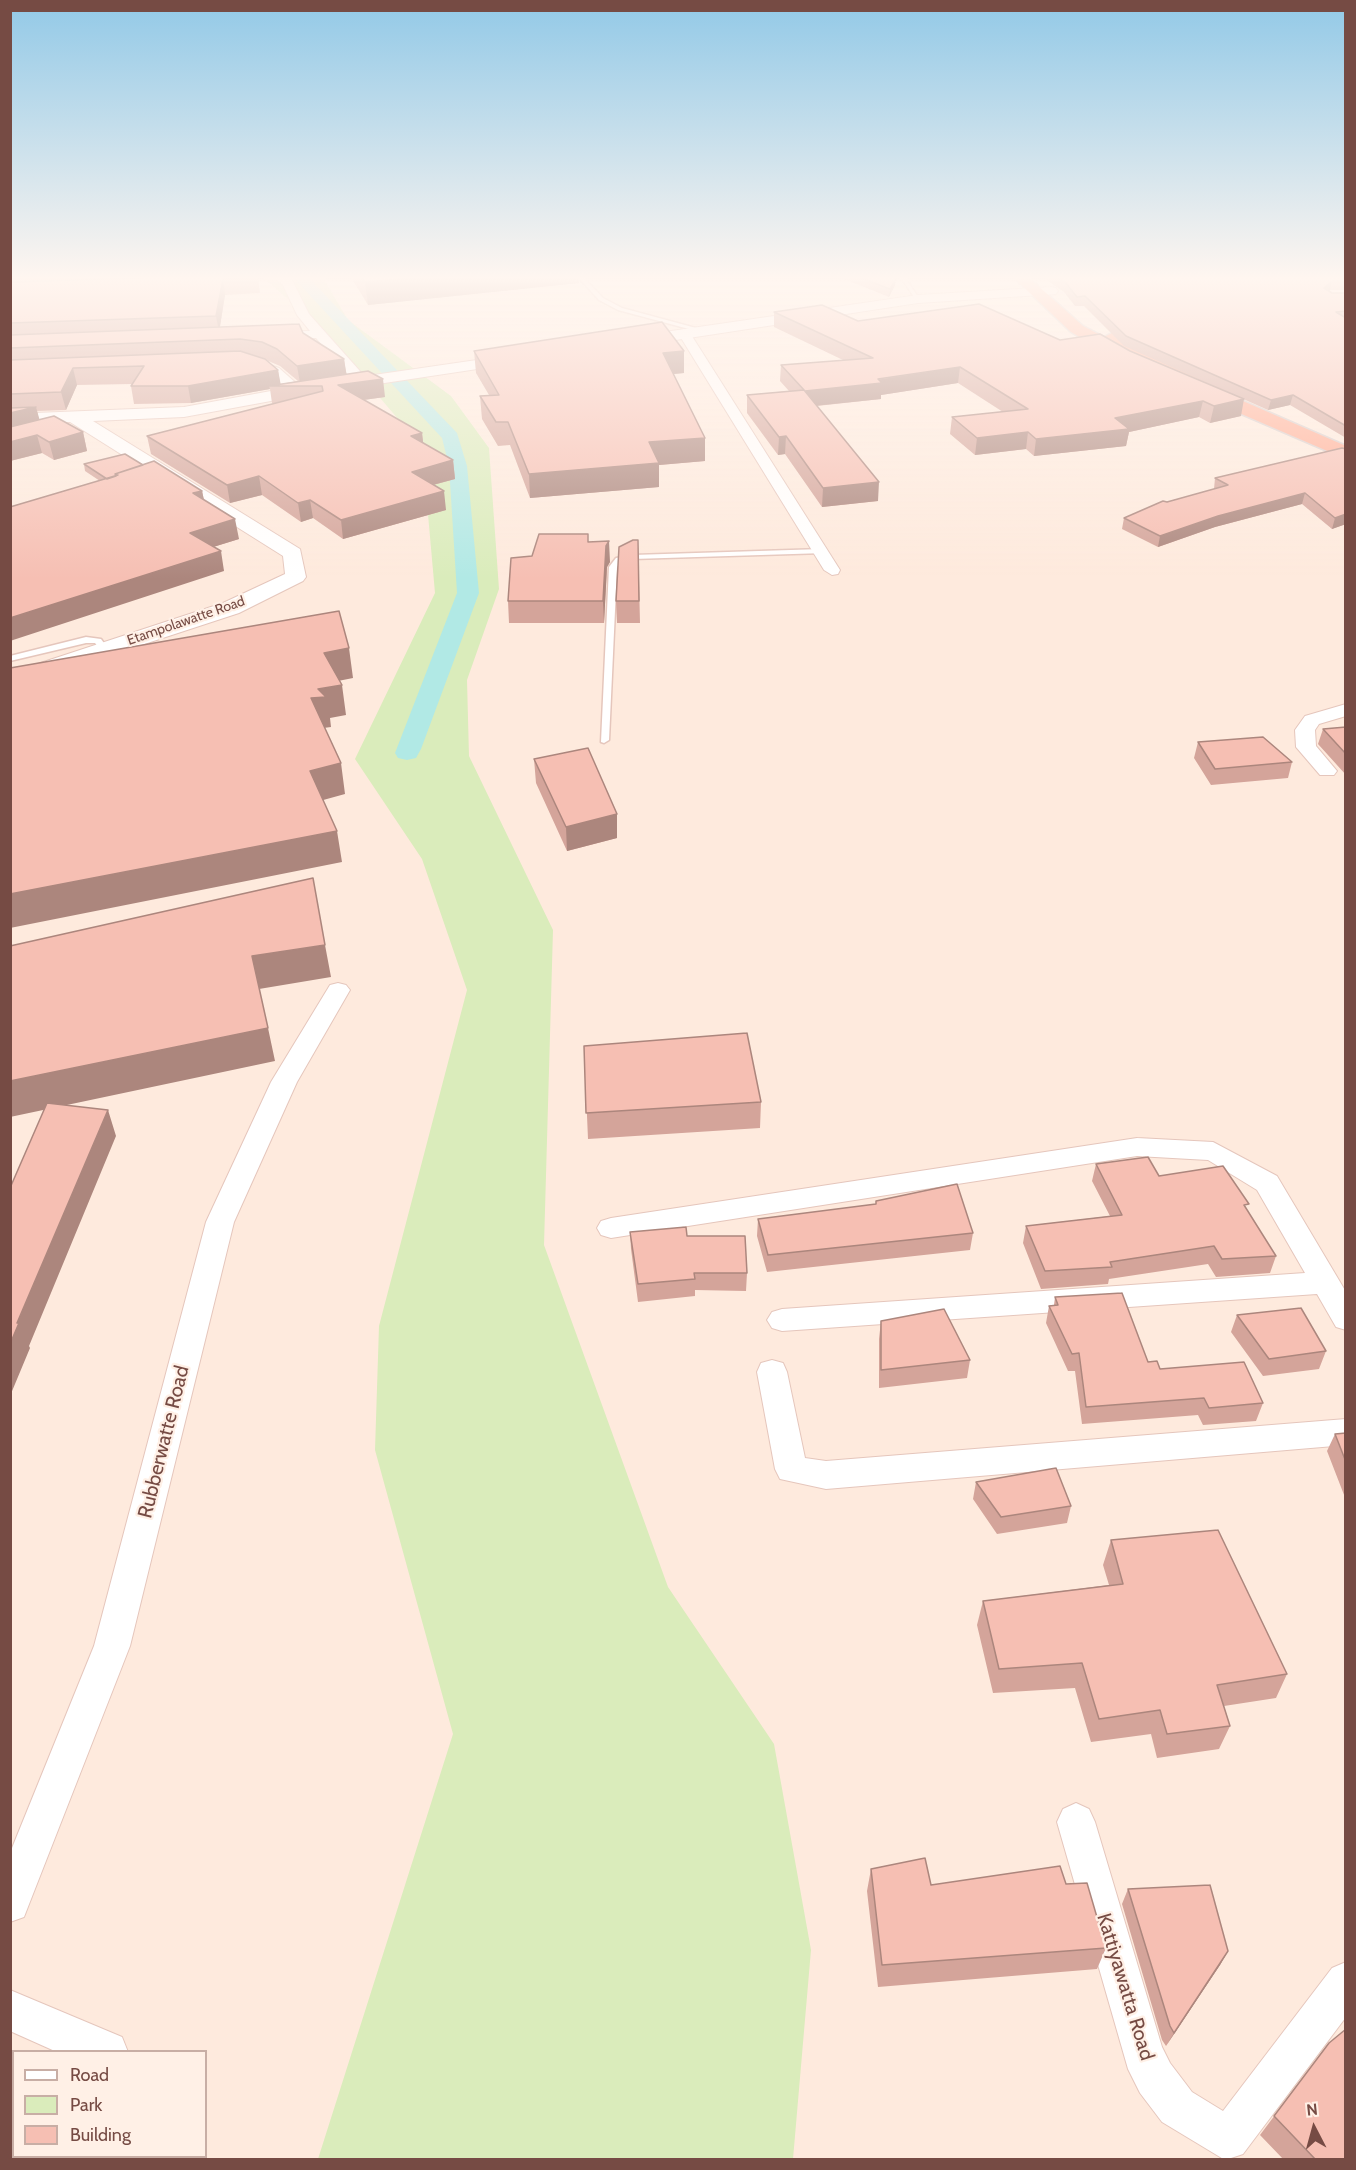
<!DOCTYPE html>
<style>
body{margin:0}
#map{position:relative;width:1356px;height:2170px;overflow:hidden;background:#feeadd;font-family:Cabin,sans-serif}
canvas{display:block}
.frame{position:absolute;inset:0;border:12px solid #764b44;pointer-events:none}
.legend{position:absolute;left:12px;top:2050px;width:195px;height:108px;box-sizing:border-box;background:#fff0e6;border:2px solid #c8aea5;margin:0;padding:8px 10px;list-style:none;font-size:18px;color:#764b44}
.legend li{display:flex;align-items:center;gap:12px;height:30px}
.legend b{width:30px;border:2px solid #c8aea5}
.north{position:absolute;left:1284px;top:2098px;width:60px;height:60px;-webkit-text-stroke:4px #fff0e6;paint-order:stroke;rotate:354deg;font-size:16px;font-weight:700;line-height:24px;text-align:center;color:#764b44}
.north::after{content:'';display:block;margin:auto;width:21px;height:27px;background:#764b44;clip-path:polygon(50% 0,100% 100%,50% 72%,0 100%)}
</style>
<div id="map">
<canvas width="1356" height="2170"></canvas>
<div class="frame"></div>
<ul class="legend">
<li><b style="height:8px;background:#fff"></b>Road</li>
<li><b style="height:16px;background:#daecbb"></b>Park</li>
<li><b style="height:16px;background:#f6bfb3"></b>Building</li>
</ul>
<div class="north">N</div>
</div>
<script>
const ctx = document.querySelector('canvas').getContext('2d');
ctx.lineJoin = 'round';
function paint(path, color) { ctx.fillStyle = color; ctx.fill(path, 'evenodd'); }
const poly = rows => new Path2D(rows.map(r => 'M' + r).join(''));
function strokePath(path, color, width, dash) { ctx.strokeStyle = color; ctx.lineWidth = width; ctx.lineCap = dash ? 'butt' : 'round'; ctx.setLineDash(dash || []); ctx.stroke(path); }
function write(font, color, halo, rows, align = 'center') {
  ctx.font = font + ' Cabin,sans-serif'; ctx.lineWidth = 4.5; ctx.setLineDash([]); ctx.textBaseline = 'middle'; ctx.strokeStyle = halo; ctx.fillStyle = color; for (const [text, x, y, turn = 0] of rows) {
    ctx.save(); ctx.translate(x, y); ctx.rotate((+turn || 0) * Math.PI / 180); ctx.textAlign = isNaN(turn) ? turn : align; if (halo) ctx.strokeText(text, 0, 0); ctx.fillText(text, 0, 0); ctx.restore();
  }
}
paint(poly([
 [261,276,326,276,325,281,348,320,451,396,489,448,499,589,467,680,469,756,553,930,544,1245,668,1587,774,1744,811,1950,793,2159,318,2159,453,1734,375,1450,379,1326,467,990,422,859,355,759,435,593,422,447,316,323]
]), '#daecbb');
paint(poly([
 [292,276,307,276,457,433,467,466,479,593,421,749,416,758,407,760,398,758,395,753,457,593,449,466,442,438,292,276]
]), '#b1e9e5');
const service = poly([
 [577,276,582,276,603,298,622,308,707,331,704,333,618,310,599,300,577,276],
 [900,276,904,276,920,300,916,300,900,276],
 [822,549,826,551,825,553,633,559,622,562,617,567,609,740,604,743,601,742,609,567,616,558,633,555,822,549],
 [86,637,101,639,109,650,102,652,95,643,86,643,10,661,10,656,86,637]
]);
const minor = poly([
 [274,276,287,276,292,280,309,314,367,379,367,385,357,385,316,338,265,339,265,333,270,332,310,331,297,315,283,285,274,276],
 [684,329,690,333,840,570,838,574,832,575,824,570,678,333,684,329],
 [248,358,279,368,305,391,298,395,293,394,269,374,243,365,243,359,248,358],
 [1346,704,1346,716,1319,724,1315,730,1316,746,1337,771,1334,775,1320,775,1296,747,1295,730,1305,716,1346,704],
 [338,983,346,985,350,990,297,1082,234,1222,130,1646,24,1917,10,1922,10,1853,94,1646,206,1222,271,1082,330,985,338,983],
 [1137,1138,1213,1142,1277,1176,1346,1292,1346,1330,1336,1327,1317,1294,782,1331,772,1328,767,1320,772,1312,782,1309,1305,1273,1257,1190,1208,1160,1137,1156,611,1238,601,1235,597,1228,601,1221,611,1218,1137,1138],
 [772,1360,783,1363,787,1372,805,1458,826,1461,1346,1419,1346,1445,826,1489,780,1479,775,1469,757,1372,761,1363,772,1360],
 [1076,1803,1089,1809,1095,1822,1162,2047,1170,2063,1192,2092,1223,2111,1332,1968,1346,1962,1346,2017,1243,2154,1225,2160,1162,2122,1140,2093,1128,2069,1057,1822,1063,1809,1076,1803],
 [10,1990,122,2037,128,2052,57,2052,10,2031,10,1990]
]);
const tertiary = poly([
 [1051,287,1056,288,1058,291,1056,294,918,303,630,347,622,342,630,337,918,295,1051,287],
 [518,354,526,359,524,362,298,396,184,417,93,421,300,549,306,577,303,581,239,613,10,688,10,673,223,603,285,574,283,556,70,422,10,424,10,414,184,407,298,386,518,354]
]);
const trunk = poly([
 [1012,276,1027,276,1083,326,1104,337,1112,333,1118,334,1155,355,1231,387,1234,391,1229,395,1346,446,1346,459,1195,394,1192,390,1197,386,1135,358,1127,362,1121,361,1071,332,1012,276]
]);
strokePath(service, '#e5c6bc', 3);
strokePath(minor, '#e5c6bc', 2);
strokePath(tertiary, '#e5c6bc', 2);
strokePath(trunk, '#d9cdcb', 3);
paint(service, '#fff');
paint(minor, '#fff');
paint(tertiary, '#fff');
paint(trunk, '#ffaa91');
paint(poly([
 [10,276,256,276,258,277,260,293,225,295,220,327,303,333,344,359,346,374,385,397,363,400,422,433,423,443,453,460,455,479,433,485,446,510,343,539,313,518,301,522,262,495,230,503,151,454,147,436,276,403,272,403,270,389,191,403,134,404,131,386,132,384,77,385,66,410,37,411,39,420,83,432,87,451,54,460,42,453,10,461],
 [266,360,280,366,298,381,280,384,278,370],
 [350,276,578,276,579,283,368,305],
 [836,276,892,276,895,285,889,297],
 [1043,276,1346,276,1346,290,1330,290,1329,291,1332,293,1346,293,1346,438,1290,405,1268,410,1124,346,1084,306,1075,306,1064,292,1048,281],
 [774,312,858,321,1060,340,1241,416,1210,423,1199,417,1129,432,1126,446,1034,456,1026,449,975,455,950,434,952,417,1003,412,958,383,881,395,881,399,817,406,878,501,822,507,785,454,778,455,747,413,747,395,789,391,780,381,781,365,843,360,774,327],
 [474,351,684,351,684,373,673,374,705,461,659,465,659,487,530,498,510,445,498,446,482,419,480,396,489,395,476,373],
 [1346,449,1346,524,1332,529,1302,504,1215,527,1158,547,1122,529,1124,518,1167,502,1214,489,1215,478],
 [84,464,143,465,202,491,204,500,239,539,213,547,224,571,100,481,85,471],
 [638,540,640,623,617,623,616,601],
 [589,542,610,562,607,567,604,623,509,623,508,601,532,556],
 [1346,727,1346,775,1318,744,1323,729],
 [1198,742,1292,762,1288,778,1211,785,1194,758],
 [534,759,617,814,617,838,567,851,536,783],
 [584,1046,761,1102,760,1128,588,1139],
 [1096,1164,1159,1176,1247,1210,1276,1256,1270,1273,1216,1277,1208,1264,1109,1279,1108,1284,1041,1289,1023,1243,1026,1226,1110,1216,1092,1181],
 [758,1219,973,1233,970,1250,767,1272,757,1236],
 [630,1232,687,1236,747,1273,746,1291,695,1290,695,1296,638,1302,631,1249],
 [1055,1297,1148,1362,1160,1369,1263,1403,1256,1421,1203,1425,1198,1415,1082,1424,1075,1371,1068,1371,1046,1323,1049,1306,1054,1305],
 [1237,1315,1326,1351,1319,1369,1263,1376,1231,1332],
 [881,1321,970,1360,967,1378,879,1388,879,1339],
 [1346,1433,1346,1500,1327,1451,1335,1434],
 [976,1482,1071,1506,1067,1523,997,1534,973,1499],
 [1111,1540,1287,1674,1276,1698,1224,1706,1230,1726,1219,1749,1157,1758,1151,1734,1091,1742,1075,1688,993,1693,977,1625,983,1601,1109,1585,1103,1565],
 [871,1869,931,1885,1066,1884,1106,1948,1097,1969,878,1987,867,1891],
 [1128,1889,1228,1951,1220,1965,1166,2046,1162,2040,1122,1904],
 [1329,2043,1346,2160,1284,2160,1260,2135]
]), '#d4a49a');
paint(poly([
 [433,276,578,276,579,283,368,305,365,282],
 [896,278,895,285,889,297,890,289],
 [223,279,225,295,219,332,216,316],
 [1332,281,1330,290,1322,297,1324,288],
 [684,351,684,373,663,375,663,353],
 [344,359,347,377,300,383,297,366],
 [960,367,958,383,881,395,881,399,804,407,805,391],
 [73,368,77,385,66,410,61,392],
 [278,370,281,386,269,386,270,389,191,403,188,386],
 [383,379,385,397,341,403,338,385],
 [1293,395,1290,405,1268,410,1271,400],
 [1244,399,1241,416,1210,423,1214,406],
 [1203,401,1199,417,1129,432,1126,446,1034,456,1036,439,1115,418],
 [36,407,41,425,10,433,10,413],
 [83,432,87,451,54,460,49,442],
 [1028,432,1026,449,975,455,977,438],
 [422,433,424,450,411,436],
 [37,435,42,453,10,461,10,442],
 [786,436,785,454,778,455,779,437],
 [705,438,705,461,659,465,659,487,530,498,529,474,649,442],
 [453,460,455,479,414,490,412,472],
 [259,476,262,495,230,503,227,485],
 [879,482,878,501,822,507,823,488],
 [202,491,206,510,193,493],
 [444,491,446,510,343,539,341,520],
 [1305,493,1302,504,1215,527,1158,547,1160,536,1218,516],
 [310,500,313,518,301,522,298,503],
 [1346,514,1346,524,1332,529,1335,518],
 [235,519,239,539,194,553,190,533],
 [609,541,610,562,607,567,604,623,603,601,606,546],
 [221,551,224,571,10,641,10,618],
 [349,648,353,678,328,683,324,653],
 [342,685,346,715,330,718,331,727,316,729,311,698,318,689],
 [341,763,345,794,316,802,310,771],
 [617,814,617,838,567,851,566,827],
 [337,831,342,862,10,928,10,894],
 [325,945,331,977,259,989,252,956],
 [268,1028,275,1061,10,1117,10,1081],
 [108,1110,116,1136,29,1346,30,1348,10,1396,10,1344,17,1323],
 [1228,1951,1220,1965,1166,2046,1174,2033]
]), '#ac867d');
const building = poly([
 [147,276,256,276,258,277,223,279,216,316,10,323,10,282,139,278,147,276],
 [361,276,433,276,365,282,361,276],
 [856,276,892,276,896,278,890,289,856,276],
 [1054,276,1346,276,1346,281,1332,281,1324,288,1332,293,1346,293,1346,311,1336,312,1346,318,1346,426,1293,395,1271,400,1126,336,1085,296,1077,297,1065,282,1054,276],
 [979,304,1060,340,1100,334,1130,351,1244,399,1214,406,1203,401,1115,418,1129,429,1036,439,1028,432,977,438,952,417,1028,409,960,367,878,379,882,383,805,391,781,365,873,358,774,312,822,305,858,321,979,304],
 [662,322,684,351,663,353,705,438,649,442,659,463,529,474,508,422,496,422,480,396,499,395,474,351,662,322],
 [299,324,303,333,344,359,297,366,277,349,262,342,240,339,10,348,10,335,299,324],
 [240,351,265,359,278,370,188,386,131,386,144,366,73,368,61,392,10,394,10,360,240,351],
 [368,371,383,379,338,385,422,433,411,436,453,460,412,472,444,491,341,520,310,500,298,503,259,476,227,485,147,436,323,391,322,386,269,386,368,371],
 [804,390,879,482,823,488,786,436,779,437,747,395,804,390],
 [36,407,10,413,10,408,36,407],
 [54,416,83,432,49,442,37,435,10,442,10,427,54,416],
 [1342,448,1346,449,1346,514,1335,518,1305,493,1218,516,1160,536,1124,518,1163,501,1167,502,1228,485,1215,478,1342,448],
 [125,454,143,465,115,474,116,476,107,479,84,464,125,454],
 [154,461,202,491,193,493,235,519,190,533,221,551,10,618,10,507,118,475,115,474,154,461],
 [539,534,588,534,588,542,609,541,606,546,603,601,508,601,511,558,532,556,539,534],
 [633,540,638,540,639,601,616,601,619,547,633,540],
 [339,611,349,648,324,653,342,685,318,689,326,697,311,698,341,763,310,771,337,831,10,894,10,668,339,611],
 [1346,727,1346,754,1323,729,1346,727],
 [1263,737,1292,762,1215,769,1198,742,1263,737],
 [588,748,617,814,566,827,534,759,588,748],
 [313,878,325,945,252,956,268,1028,10,1081,10,946,313,878],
 [747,1033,761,1102,586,1113,584,1046,747,1033],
 [47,1103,108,1110,17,1323,19,1323,10,1344,10,1188,47,1103],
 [1148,1157,1159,1176,1223,1166,1249,1204,1244,1205,1276,1256,1222,1259,1214,1246,1110,1262,1112,1267,1045,1271,1026,1226,1122,1215,1096,1164,1148,1157],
 [957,1184,973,1233,768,1255,758,1219,876,1204,876,1201,957,1184],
 [686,1227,687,1236,745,1236,747,1273,694,1273,695,1279,638,1284,630,1232,686,1227],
 [1122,1293,1148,1362,1157,1361,1160,1369,1244,1362,1263,1403,1209,1408,1204,1398,1086,1407,1079,1353,1072,1354,1049,1306,1058,1305,1055,1297,1122,1293],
 [1301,1308,1326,1351,1269,1359,1237,1315,1301,1308],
 [944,1309,970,1360,881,1370,881,1321,944,1309],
 [1346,1433,1346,1462,1335,1434,1346,1433],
 [1056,1468,1071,1506,1001,1517,976,1482,1056,1468],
 [1218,1530,1287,1674,1217,1685,1230,1726,1167,1734,1160,1710,1099,1719,1082,1663,999,1669,983,1601,1123,1584,1111,1540,1218,1530],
 [925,1858,931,1885,1060,1866,1066,1884,1087,1883,1106,1948,882,1965,871,1869,925,1858],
 [1210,1885,1228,1951,1174,2033,1170,2026,1128,1889,1210,1885],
 [1346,2029,1346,2160,1316,2160,1274,2116,1329,2043,1346,2029]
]);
paint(building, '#f6bfb3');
strokePath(building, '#ac867d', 1.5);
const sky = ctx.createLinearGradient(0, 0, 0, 579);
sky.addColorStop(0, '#92c9e7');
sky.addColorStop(0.48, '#fff6f0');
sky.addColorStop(1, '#fff6f000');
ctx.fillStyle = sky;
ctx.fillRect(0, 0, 1356, 579);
write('14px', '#764b44', '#fff0e6', [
 ["Etampolawatte Road",186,621,-19]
]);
write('20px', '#764b44', '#fff0e6', [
 ["Rubberwatte Road",164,1442,-76],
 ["Kattiyawatta Road",1125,1987,73]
]);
</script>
